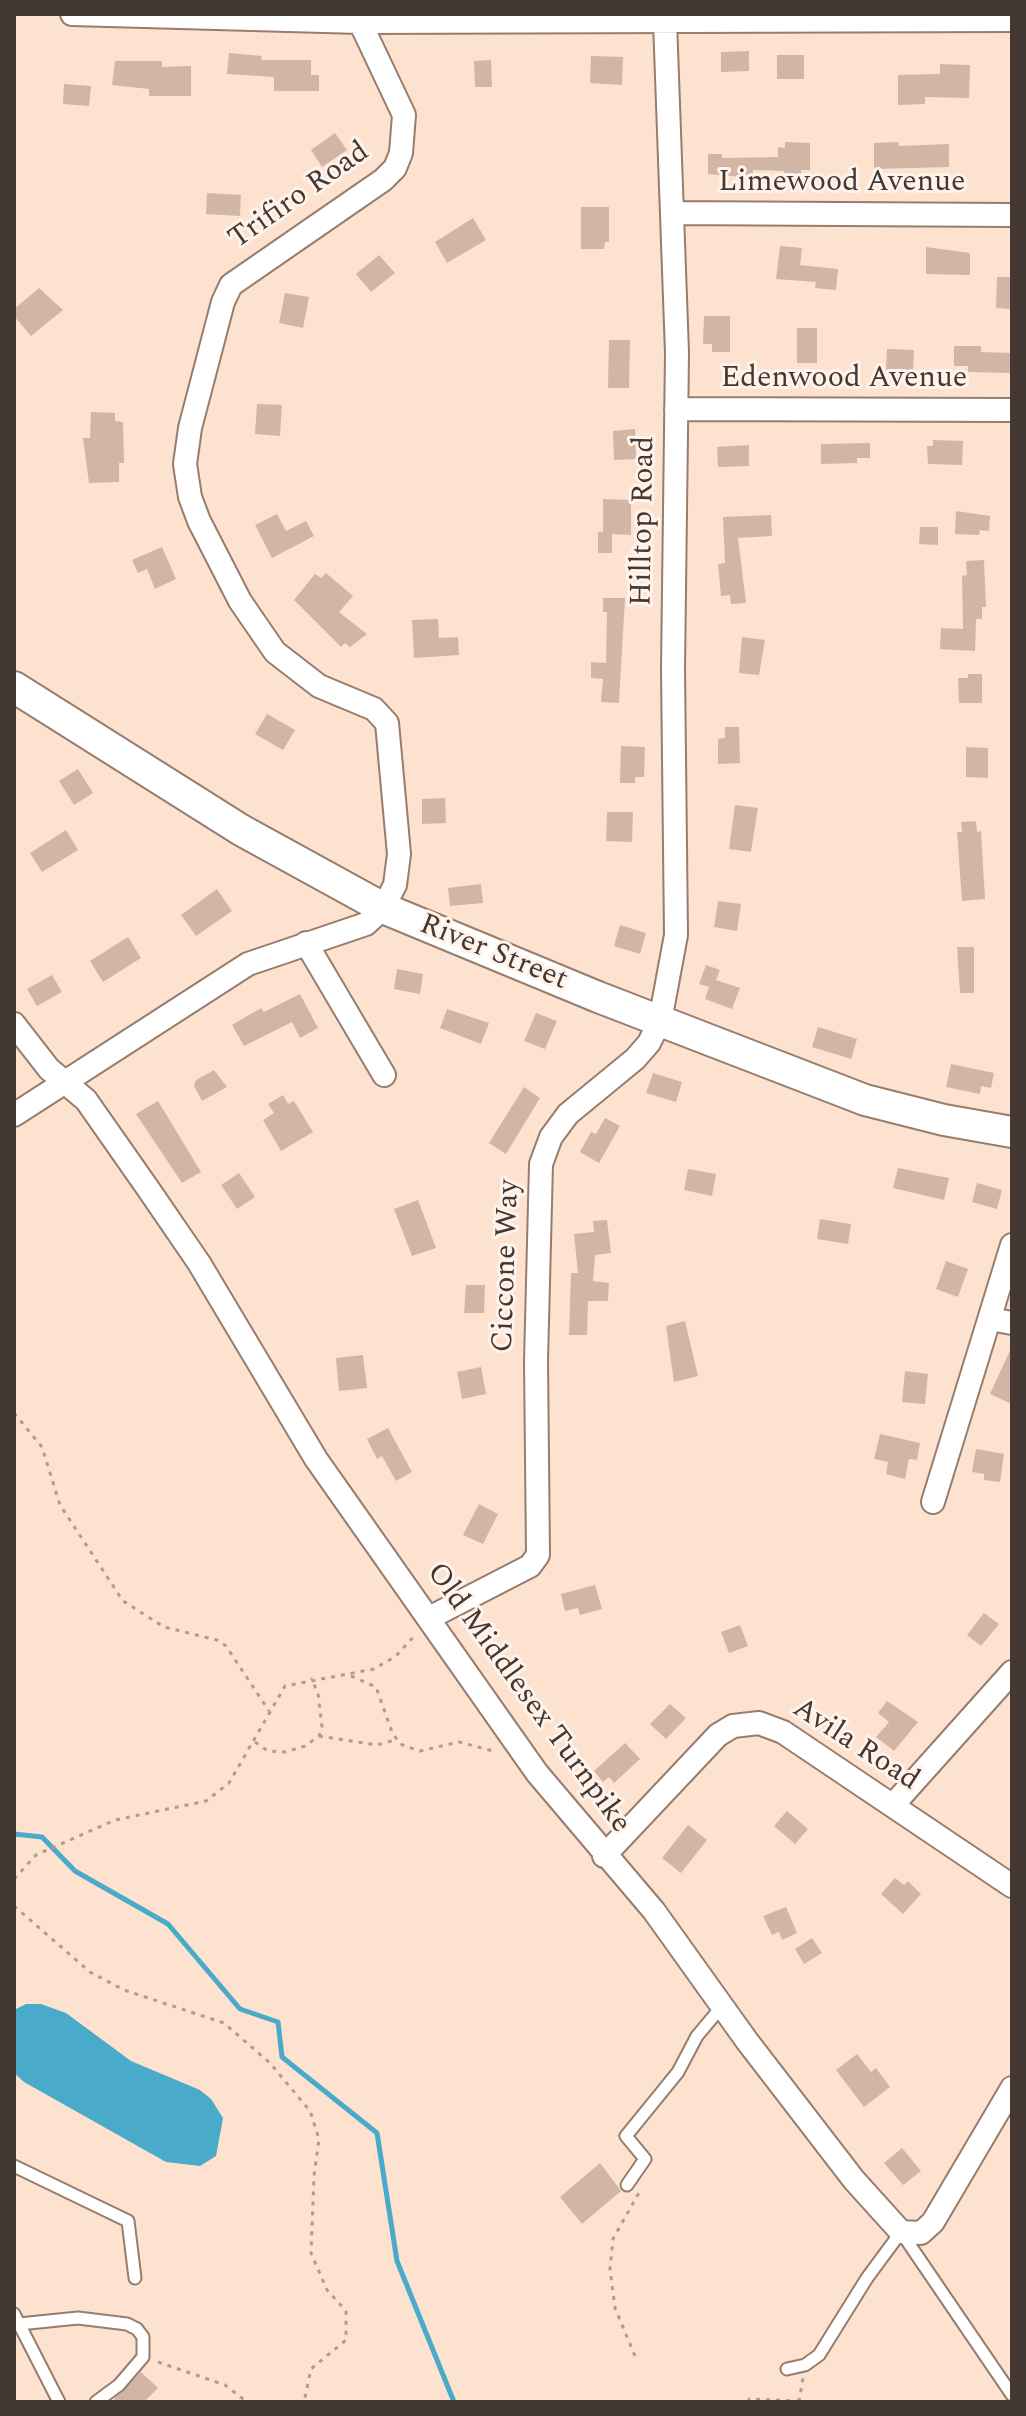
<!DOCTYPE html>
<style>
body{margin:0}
#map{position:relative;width:1026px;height:2416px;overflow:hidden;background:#fee2d0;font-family:Spectral,serif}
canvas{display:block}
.frame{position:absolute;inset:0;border:16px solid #443932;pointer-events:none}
</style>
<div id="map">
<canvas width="1026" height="2416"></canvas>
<div class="frame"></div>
</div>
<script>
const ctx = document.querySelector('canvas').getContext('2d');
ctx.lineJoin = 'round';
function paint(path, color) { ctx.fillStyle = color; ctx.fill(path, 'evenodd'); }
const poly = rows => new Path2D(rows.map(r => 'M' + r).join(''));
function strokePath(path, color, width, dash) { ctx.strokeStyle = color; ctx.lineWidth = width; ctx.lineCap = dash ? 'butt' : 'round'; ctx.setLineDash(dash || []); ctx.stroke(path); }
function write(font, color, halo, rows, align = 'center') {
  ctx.font = font + ' Spectral,serif'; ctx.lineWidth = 6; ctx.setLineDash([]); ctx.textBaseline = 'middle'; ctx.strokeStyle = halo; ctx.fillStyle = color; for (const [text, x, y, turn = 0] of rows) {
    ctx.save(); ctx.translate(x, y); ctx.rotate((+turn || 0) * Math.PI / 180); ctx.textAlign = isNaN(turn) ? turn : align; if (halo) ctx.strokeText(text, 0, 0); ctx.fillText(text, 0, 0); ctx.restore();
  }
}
paint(poly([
 [26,2004,41,2004,66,2013,131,2061,200,2090,211,2099,223,2118,216,2156,200,2166,166,2162,24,2082,14,2073,14,2010]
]), '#4aaaca');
strokePath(poly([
 [14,1834,42,1837,75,1871,168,1924,240,2009,278,2022,282,2057,377,2133,397,2261,454,2402]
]), '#4aaaca', 5);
paint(poly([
 [749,51,749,71,721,72,721,52],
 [229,53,262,56,261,60,311,60,311,75,319,75,319,91,274,91,274,77,227,74],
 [777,55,804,55,804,79,777,79],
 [591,56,623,57,622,85,590,83],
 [491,60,492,87,475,87,474,61],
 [115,61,162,61,162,67,191,66,191,96,149,96,149,89,112,85],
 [940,64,970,65,969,98,925,97,925,104,898,105,898,75,940,74],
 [64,84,91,86,89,106,63,104],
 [335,133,347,150,322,167,311,150],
 [785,142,810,143,810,170,801,170,801,179,784,178,784,171,753,170,753,178,708,174,708,154,722,154,722,158,778,157,778,147,785,148],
 [898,142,899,146,949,144,949,167,874,169,874,143],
 [207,193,241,195,240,216,206,214],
 [581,207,609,207,609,242,605,242,604,249,581,249],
 [473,218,486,240,447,263,435,242],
 [780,246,802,248,800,265,838,269,836,290,815,288,816,282,776,279],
 [926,247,970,253,970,275,926,274],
 [379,255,395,273,371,292,356,274],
 [997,277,1011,277,1010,309,996,308],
 [39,288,63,310,31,336,14,316,14,309],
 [285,293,309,297,303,328,279,323],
 [704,316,730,316,730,352,712,352,712,344,703,344],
 [797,328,817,328,817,363,797,363],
 [609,340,630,340,629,388,608,388],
 [954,346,981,346,981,352,1012,353,1012,373,968,372,968,366,954,366],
 [887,349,914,350,913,371,886,371],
 [257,404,282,405,280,436,255,434],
 [91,412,115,413,115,421,123,422,124,463,119,463,119,482,89,483,83,438,90,438],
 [635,429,636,459,614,460,613,431],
 [933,440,963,441,962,465,928,464,927,446,933,446],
 [870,443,870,458,857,458,857,463,821,464,821,444],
 [749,445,749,466,718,467,717,447],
 [603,499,631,500,631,535,612,534,612,553,598,553,598,532,603,532],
 [956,511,990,516,989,531,980,530,979,535,955,534],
 [277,514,286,531,306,521,314,536,272,558,255,525],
 [771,515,772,536,738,538,746,603,731,604,730,595,721,596,718,564,725,563,723,517],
 [920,527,938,527,938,545,919,544],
 [162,547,176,579,155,589,147,569,138,573,132,560],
 [984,560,986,607,982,607,982,619,976,619,975,651,940,649,941,628,963,629,962,576,967,575,966,561],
 [326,573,353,596,339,612,367,634,350,647,345,643,341,647,294,600,315,574,321,578],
 [603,598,625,598,619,703,601,702,603,679,591,678,591,662,606,663,607,612,603,612],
 [438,619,439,638,458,637,459,655,414,658,412,620],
 [742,637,765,640,759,675,739,673],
 [968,674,982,674,982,703,959,703,958,678,968,678],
 [267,714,295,730,283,750,255,734],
 [725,727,739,727,740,763,718,764,718,739,725,738],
 [621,746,645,747,644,777,635,777,635,783,620,783],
 [966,747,988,748,988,778,966,777],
 [78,769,93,793,74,805,59,781],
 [445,798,446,823,422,824,422,799],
 [735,805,758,808,751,852,729,849],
 [607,812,633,812,632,842,606,841],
 [976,821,977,832,981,831,985,899,962,901,957,832,962,832,961,822],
 [66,830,78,850,42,872,30,853],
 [481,884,483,903,450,906,448,888],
 [217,889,232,911,196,936,181,915],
 [718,901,741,904,737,931,714,927],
 [620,925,646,933,640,954,614,946],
 [128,937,141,958,103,982,90,961],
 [957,947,974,947,974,993,960,993],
 [706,965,720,970,716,980,740,988,732,1009,705,999,709,987,699,984],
 [397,969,423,974,420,994,394,989],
 [52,975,62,992,37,1006,27,989],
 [300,994,318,1028,300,1038,292,1022,244,1046,232,1025,261,1008,264,1012],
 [447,1009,489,1023,481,1044,440,1028],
 [536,1013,557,1021,545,1049,524,1041],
 [818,1027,857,1039,851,1059,812,1047],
 [951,1064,994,1073,991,1088,981,1086,980,1094,946,1087],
 [214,1070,227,1087,202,1101,194,1086,196,1080],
 [653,1073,682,1082,676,1102,646,1093],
 [524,1087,540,1098,506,1154,489,1143],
 [283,1095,288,1104,294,1101,313,1132,281,1151,263,1120,274,1113,268,1104],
 [158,1101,201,1172,182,1183,136,1114],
 [605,1118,620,1126,599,1163,580,1152,591,1132,596,1134],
 [898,1168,949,1178,944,1200,893,1188],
 [688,1169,716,1174,712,1196,684,1190],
 [239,1173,255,1197,237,1209,221,1185],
 [977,1183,1002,1190,997,1209,972,1202],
 [418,1200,436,1248,412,1256,394,1209],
 [820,1219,851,1224,848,1244,817,1239],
 [607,1220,611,1253,595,1255,593,1281,609,1283,608,1301,588,1301,587,1335,569,1335,571,1273,578,1273,574,1234,594,1232,593,1221],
 [946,1261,968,1269,958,1297,936,1289],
 [466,1285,485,1285,484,1313,464,1313],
 [685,1321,698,1376,674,1382,666,1326],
 [1012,1346,1012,1404,990,1394],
 [363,1355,367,1388,339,1391,336,1358],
 [481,1367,486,1394,462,1399,457,1372],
 [905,1371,928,1374,925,1404,902,1402],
 [388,1428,412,1472,396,1481,382,1456,377,1459,367,1439],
 [880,1434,920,1443,917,1460,909,1459,905,1479,886,1474,888,1462,874,1459],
 [976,1449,1004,1454,1000,1482,984,1480,984,1474,972,1472],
 [479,1504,498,1514,483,1544,463,1535],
 [595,1585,602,1609,580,1615,578,1608,565,1611,561,1594],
 [984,1613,999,1624,981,1646,967,1635],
 [740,1625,748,1646,729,1653,721,1632],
 [887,1701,918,1722,894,1751,876,1737,889,1722,878,1713],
 [670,1704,686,1718,666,1739,650,1724],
 [625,1743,640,1759,614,1783,609,1777,603,1782,594,1771],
 [787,1811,808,1829,795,1844,774,1826],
 [688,1825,707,1840,681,1873,662,1858],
 [895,1878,904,1885,908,1881,921,1894,903,1914,881,1894],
 [786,1907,797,1933,782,1940,779,1932,772,1935,763,1916],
 [812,1938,822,1953,804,1964,795,1949],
 [857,2054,871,2072,876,2068,890,2087,864,2107,836,2070],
 [902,2148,921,2171,903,2185,884,2163],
 [600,2163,621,2191,582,2224,560,2197],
 [141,2372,158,2388,144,2402,117,2402,114,2399]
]), '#d1b6a5');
const lane = poly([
 [14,2166,128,2221,135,2278],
 [627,2185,645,2159,626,2136,678,2072,697,2036,723,2005],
 [14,2314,59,2402],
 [19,2324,78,2318,127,2324,137,2329,143,2337,143,2357,119,2385,96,2402],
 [787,2369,805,2365,819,2355,867,2278,901,2232,1012,2395]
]);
const street = poly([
 [72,14,360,22,1012,20],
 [672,213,1012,215],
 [676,409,1012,410],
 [306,943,384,1075],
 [14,1024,49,1069,86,1100,149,1190,199,1263,316,1459,537,1773,654,1911,747,2041,854,2180,901,2232,921,2233,933,2222,1012,2088],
 [14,1115,248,964,366,924,383,908,395,885,399,854,387,723,374,709,319,686,275,652,240,601,199,521,190,497,185,464,190,428,223,302,231,285,383,180,395,168,401,153,404,115,360,22],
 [990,1319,1012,1323],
 [933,1502,1012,1245],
 [429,1618,530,1566,538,1555,536,1361,541,1164,551,1137,568,1114,635,1059,649,1043,660,1021,676,935,673,669,677,353,665,21],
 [893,1805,1012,1672],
 [604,1856,718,1735,733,1726,759,1723,783,1732,1012,1886]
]);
const secondary = poly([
 [14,687,241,830,383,908,598,997,865,1100,944,1120,1012,1132]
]);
strokePath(lane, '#967d6d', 15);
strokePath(street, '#967d6d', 26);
strokePath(secondary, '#967d6d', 34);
strokePath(poly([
 [14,1413,42,1447,60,1505,123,1601,164,1627,217,1640,226,1646,269,1711],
 [351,1676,376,1687,392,1732,400,1744,420,1751,459,1742,497,1752],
 [319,1736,377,1745,395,1740],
 [255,1742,268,1751,285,1752,305,1746,319,1736,322,1727,318,1693,311,1678],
 [14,1879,36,1855,115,1820,206,1801,229,1783,285,1686,374,1669,396,1656,415,1635],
 [14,1906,90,1972,124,1990,224,2023,270,2063,310,2111,319,2139,314,2176,311,2253,327,2290,346,2311,346,2340,311,2369,304,2402],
 [635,2356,615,2308,610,2269,613,2239,641,2189],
 [158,2362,225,2385,247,2402],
 [749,2402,749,2399,799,2401],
 [799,2402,803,2378]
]), '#b19c8f', 3, [4, 6]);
strokePath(lane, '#fff', 11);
strokePath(street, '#fff', 22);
strokePath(secondary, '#fff', 30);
write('30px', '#443932', '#fff3ec', [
 ["Limewood Avenue",842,184],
 ["Trifiro Road",300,197,-35],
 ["Edenwood Avenue",844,380],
 ["Hilltop Road",645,521,-89],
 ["River Street",493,954,22],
 ["Ciccone Way",508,1266,-88],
 ["Old Middlesex Turnpike",527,1699,54],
 ["Avila Road",855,1746,33]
]);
</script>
